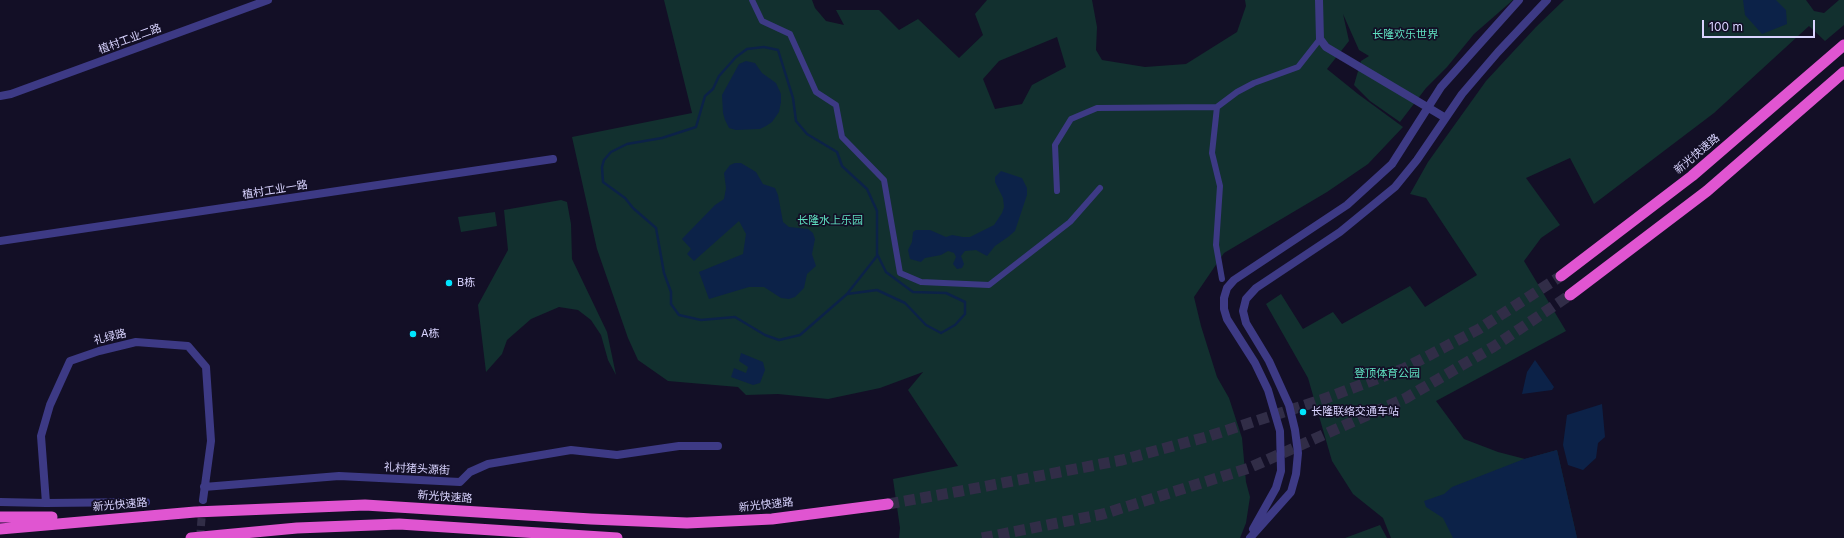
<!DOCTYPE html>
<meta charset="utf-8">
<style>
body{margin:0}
#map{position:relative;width:1844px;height:538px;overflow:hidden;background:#130f26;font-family:Inter,sans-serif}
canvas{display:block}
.scale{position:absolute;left:1702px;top:20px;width:113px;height:18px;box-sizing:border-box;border:2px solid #d9d4ff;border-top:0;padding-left:5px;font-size:12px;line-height:14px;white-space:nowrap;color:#d9d4ff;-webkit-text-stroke:3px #130f26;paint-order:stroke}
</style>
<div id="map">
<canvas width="1844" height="538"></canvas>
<div class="scale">100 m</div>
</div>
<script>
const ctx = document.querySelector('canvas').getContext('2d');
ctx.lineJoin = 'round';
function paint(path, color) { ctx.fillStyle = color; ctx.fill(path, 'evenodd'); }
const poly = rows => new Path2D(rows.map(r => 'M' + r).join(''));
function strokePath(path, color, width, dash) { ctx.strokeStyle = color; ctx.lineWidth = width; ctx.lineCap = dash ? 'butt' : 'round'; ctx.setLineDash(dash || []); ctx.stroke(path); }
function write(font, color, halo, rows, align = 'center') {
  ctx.font = font + ' Inter,"Noto Sans SC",sans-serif'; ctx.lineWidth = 3.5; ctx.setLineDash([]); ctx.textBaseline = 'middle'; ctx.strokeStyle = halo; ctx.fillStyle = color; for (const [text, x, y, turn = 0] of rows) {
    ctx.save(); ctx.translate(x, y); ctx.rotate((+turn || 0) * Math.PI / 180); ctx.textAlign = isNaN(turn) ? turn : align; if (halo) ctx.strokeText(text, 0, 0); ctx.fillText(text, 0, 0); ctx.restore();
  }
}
paint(poly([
 [664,0,812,0,815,8,826,21,844,25,836,10,879,10,899,30,918,19,959,58,983,35,975,14,987,0,1092,0,1097,27,1096,50,1102,60,1145,67,1186,64,1237,32,1246,6,1245,0,1513,0,1474,34,1447,67,1426,88,1400,122,1370,101,1354,85,1361,61,1369,56,1359,50,1343,14,1349,41,1327,69,1358,94,1403,127,1368,164,1327,192,1224,253,1194,297,1201,326,1217,377,1229,398,1242,438,1246,482,1250,497,1246,523,1240,538,899,538,900,528,893,479,958,466,908,390,923,372,880,388,828,399,778,394,746,395,738,387,668,381,638,360,628,338,597,249,572,137,692,113],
 [1057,37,1066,67,1032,85,1022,104,995,109,983,79,999,61],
 [1564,0,1806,0,1814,11,1824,13,1839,0,1844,0,1844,25,1825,41,1809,26,1714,113,1594,204,1570,158,1526,178,1560,225,1541,238,1524,261,1566,331,1436,401,1464,439,1498,452,1525,459,1557,450,1577,538,1391,538,1383,518,1353,494,1332,461,1308,378,1266,304,1281,294,1303,329,1333,312,1342,324,1410,286,1425,307,1477,275,1426,198,1410,194,1428,162,1486,81,1536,27],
 [561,200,567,202,571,224,572,259,607,332,616,375,608,360,601,335,591,320,578,310,559,307,531,319,507,340,502,354,486,372,478,305,508,250,504,210],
 [495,212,497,226,461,232,458,217],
 [1380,525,1387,538,1345,538]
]), '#12302f');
paint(poly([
 [1743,0,1776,0,1786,10,1787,24,1762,34,1745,15],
 [746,61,755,63,762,73,776,83,781,94,781,102,779,112,772,122,766,126,760,129,736,130,729,128,725,120,723,113,722,95,739,64],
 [735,163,741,163,756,172,763,184,775,188,778,195,783,222,789,227,808,229,813,233,815,239,812,254,816,266,807,274,804,288,795,297,789,299,781,298,764,287,749,287,709,299,699,272,743,254,746,234,739,221,694,261,687,254,691,249,682,239,715,205,724,199,726,188,724,173,730,165],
 [1001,171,1022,178,1027,188,1027,195,1015,231,1008,237,995,246,987,256,976,250,965,251,961,256,964,264,962,268,957,269,953,264,956,257,954,253,948,251,941,255,925,258,921,262,910,259,908,250,912,242,913,232,916,230,930,230,946,237,952,235,963,237,970,237,994,225,1002,213,1004,207,1003,198,995,182,995,177],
 [741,353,763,362,765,370,760,383,753,385,731,377,734,368,746,373,748,367,739,361],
 [1535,360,1554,387,1552,390,1522,394,1527,372],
 [1602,404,1605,437,1598,443,1596,458,1583,470,1568,465,1563,445,1567,415],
 [1557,450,1577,538,1453,538,1443,518,1426,507,1424,501,1444,494,1452,487,1524,459]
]), '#0c2248');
strokePath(poly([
 [764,47,778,50,793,98,796,121,807,134,837,152,842,166,867,189,877,211,877,256,847,294,800,335,779,340,765,335,735,317,701,320,679,315,671,304,671,292,664,273,656,228,633,208,625,198,603,182,602,167,604,160,611,152,627,144,662,138,696,127,705,96,713,89,719,76,736,57,747,49,764,47],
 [847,294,877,290,905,303,926,325,941,333,955,325,965,314,965,302,946,293,913,292,886,272,877,254]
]), '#0c2248', 2.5);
strokePath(poly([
 [200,538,203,500]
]), '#312d47', 8, [8, 4]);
strokePath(poly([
 [888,504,961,491,1122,460,1206,437,1321,400,1403,369,1479,329,1561,276],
 [982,538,1103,514,1249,468,1406,398,1493,347,1570,295]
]), '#312d47', 11, [11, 5.5]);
strokePath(poly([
 [752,0,762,21,790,34,816,92,836,105,842,137,884,180,900,273,921,282,989,285,1070,222,1100,188],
 [1057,191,1055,145,1071,119,1097,108,1217,107],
 [1222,279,1216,245,1220,186,1212,153,1217,107,1237,92,1254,83,1298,67,1320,39]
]), '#3d3a85', 6);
strokePath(poly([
 [1319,0,1320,39,1326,47,1444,117],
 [0,96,11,94,268,0],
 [0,241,553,159],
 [204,487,339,476,460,482,470,472,488,464,571,450,617,455,679,446,718,446],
 [0,502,46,503,41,436,50,405,70,361,99,351,136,342,188,346,206,367,211,441,203,500],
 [46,503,146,502],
 [1253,529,1276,488,1281,471,1280,431,1268,390,1255,363,1227,319,1224,309,1224,298,1227,288,1234,280,1347,205,1392,164,1441,87,1519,0],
 [1250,538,1291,492,1296,474,1298,453,1295,430,1289,405,1269,361,1246,323,1243,311,1246,299,1256,288,1340,232,1395,187,1417,160,1462,94,1498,52,1547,0]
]), '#3d3a85', 8);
strokePath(poly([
 [1561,276,1692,176,1844,45],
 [1570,295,1707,191,1844,72],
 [0,517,52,517],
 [0,529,195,512,365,505,591,519,687,523,772,519,888,504],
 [191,538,297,528,399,524,617,538]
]), '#e055d1', 11);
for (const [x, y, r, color] of [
 [449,283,4,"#00e5ff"],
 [413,334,4,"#00e5ff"],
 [1303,412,4,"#00e5ff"]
]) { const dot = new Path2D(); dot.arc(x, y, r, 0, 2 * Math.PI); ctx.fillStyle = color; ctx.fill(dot); strokePath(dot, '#130f26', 1.5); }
write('11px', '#5fe0c0', '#130f26', [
 ["长隆欢乐世界",1405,35],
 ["长隆水上乐园",830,221],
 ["登顶体育公园",1387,374]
]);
write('11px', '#d9d4ff', '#130f26', [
 ["植村工业二路",130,39,-20],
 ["新光快速路",1697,154,-40],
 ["植村工业一路",275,190,-9],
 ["礼绿路",110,337,-14],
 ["礼村猪头源街",417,469,3],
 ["新光快速路",445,497,4],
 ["新光快速路",120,505,-5],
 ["新光快速路",766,505,-6]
]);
write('11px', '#d9d4ff', '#130f26', [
 ["B栋",457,283],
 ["A栋",421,334],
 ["长隆联络交通车站",1311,412]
], 'left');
</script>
